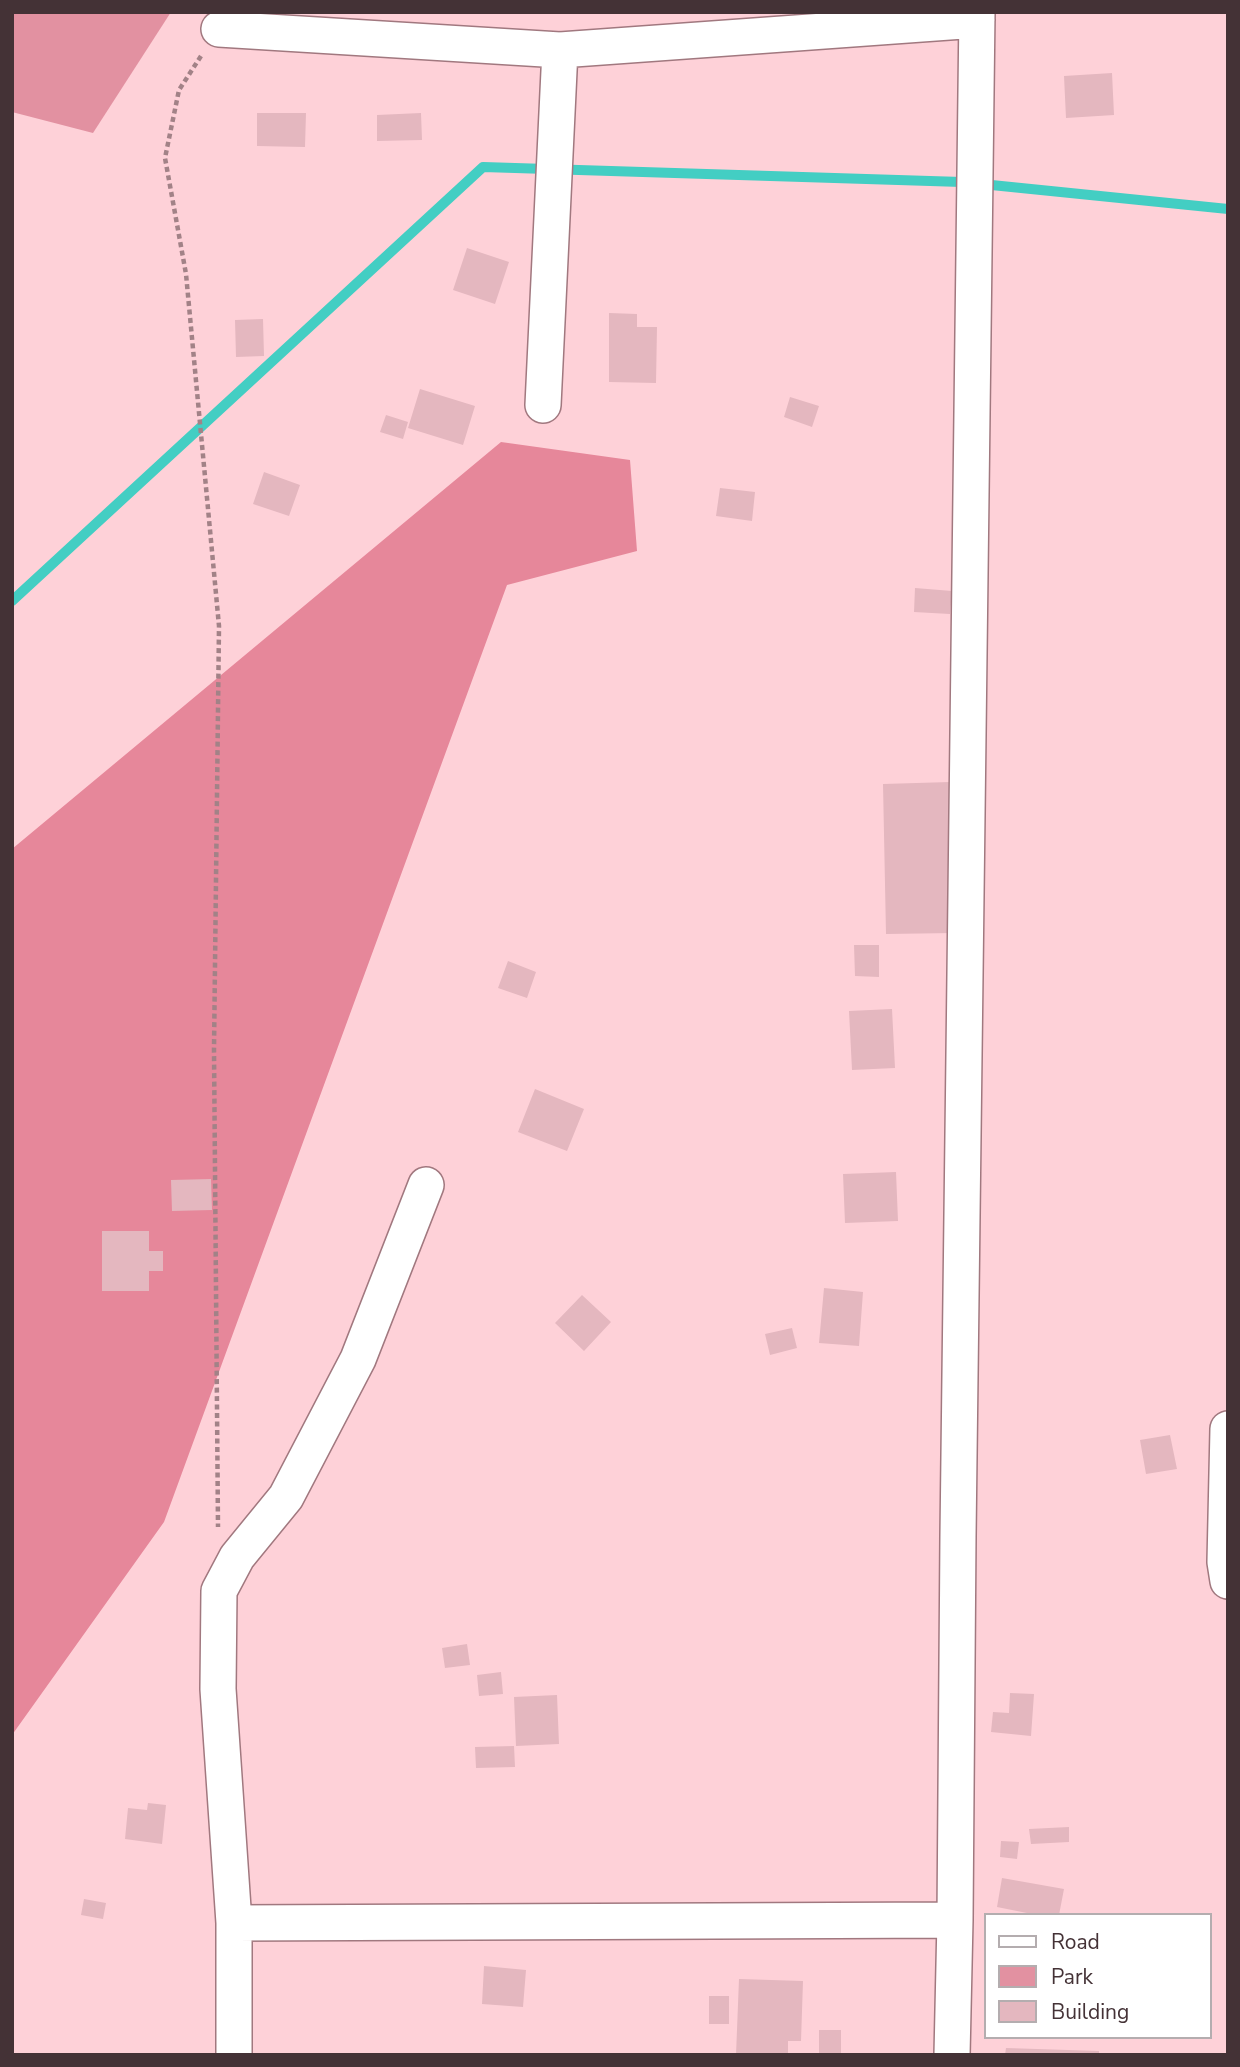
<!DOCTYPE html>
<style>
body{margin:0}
#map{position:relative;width:1240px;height:2067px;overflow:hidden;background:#fed1d8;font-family:"Nunito Sans",sans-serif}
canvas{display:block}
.frame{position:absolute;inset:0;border:14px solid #443236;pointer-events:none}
.legend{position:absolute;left:984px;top:1913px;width:228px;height:126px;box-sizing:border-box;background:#fff;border:2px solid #b4adaf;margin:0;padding:9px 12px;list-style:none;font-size:21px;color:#443236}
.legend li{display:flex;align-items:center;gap:14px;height:35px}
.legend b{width:35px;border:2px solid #b4adaf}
</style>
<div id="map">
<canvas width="1240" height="2067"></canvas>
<div class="frame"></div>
<ul class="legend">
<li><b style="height:9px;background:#fff"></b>Road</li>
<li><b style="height:19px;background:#e291a1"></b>Park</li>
<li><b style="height:19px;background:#e4b7bf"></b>Building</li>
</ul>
</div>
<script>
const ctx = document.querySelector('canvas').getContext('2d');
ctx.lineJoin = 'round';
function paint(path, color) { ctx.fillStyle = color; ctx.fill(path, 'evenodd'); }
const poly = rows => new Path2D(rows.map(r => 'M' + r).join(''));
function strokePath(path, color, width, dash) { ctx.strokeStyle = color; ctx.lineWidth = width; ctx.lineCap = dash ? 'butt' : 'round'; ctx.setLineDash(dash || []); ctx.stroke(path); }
paint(poly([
 [12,12,171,12,93,133,12,112]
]), '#e291a1');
paint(poly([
 [501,442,630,460,637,551,507,585,164,1522,12,1735,12,849]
]), '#e6879a');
strokePath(poly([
 [12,601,483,167,962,182,1228,209]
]), '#43cec3', 10);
paint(poly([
 [1112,73,1114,115,1066,118,1064,76],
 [257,113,306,113,305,147,257,146],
 [421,113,422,140,377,141,377,115],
 [467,248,509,262,495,304,453,290],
 [609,313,637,314,637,327,657,327,656,383,609,382],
 [263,319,264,356,236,357,235,320],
 [420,389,475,406,463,445,408,428],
 [790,397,819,406,812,427,784,417],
 [386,415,408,422,403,439,380,432],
 [264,472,300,485,289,516,253,504],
 [720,488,755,492,752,521,716,516],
 [915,588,952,591,950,614,914,612],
 [950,782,954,933,886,934,883,784],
 [854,945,879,945,879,977,855,976],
 [508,961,536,972,527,998,498,988],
 [892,1009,895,1068,852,1070,849,1011],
 [535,1089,584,1109,567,1151,518,1132],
 [896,1172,898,1221,845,1223,843,1174],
 [211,1179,212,1210,172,1211,171,1180],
 [102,1231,149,1231,149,1251,163,1251,163,1271,149,1271,149,1291,102,1291],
 [824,1288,863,1292,859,1346,819,1343],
 [582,1295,611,1322,584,1351,555,1323],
 [792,1328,797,1348,770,1355,765,1334],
 [1170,1435,1177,1469,1146,1474,1140,1440],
 [467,1644,470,1665,445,1668,442,1648],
 [501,1672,503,1694,479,1696,477,1675],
 [1010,1693,1034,1694,1031,1736,991,1732,993,1712,1009,1713],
 [557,1695,559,1744,516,1746,514,1697],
 [514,1746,515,1767,476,1768,475,1747],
 [148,1803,166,1805,162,1844,125,1839,128,1808,147,1810],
 [1069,1827,1069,1842,1031,1844,1029,1829],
 [1001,1841,1019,1842,1017,1859,1000,1857],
 [1002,1878,1064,1889,1059,1915,1037,1915,997,1907],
 [84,1899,106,1903,103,1919,81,1915],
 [484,1966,526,1970,523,2007,482,2004],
 [739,1979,803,1981,801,2041,788,2041,788,2055,736,2055],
 [709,1996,729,1996,729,2024,709,2024],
 [819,2030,841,2030,841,2053,819,2053],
 [1006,2048,1099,2051,1099,2055,1005,2055]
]), '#e4b7bf');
const minor = poly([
 [219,29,560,50,977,20],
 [543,405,560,50],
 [1228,1429,1225,1562,1228,1581],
 [234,1923,955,1920],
 [234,2055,234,1923,218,1689,219,1591,237,1557,286,1497,358,1359,426,1185],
 [952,2055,955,1920,958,1536,977,12]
]);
strokePath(minor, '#a1787f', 38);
strokePath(poly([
 [201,56,179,90,165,158,186,274,219,626,214,1050,218,1527]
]), '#a28287', 4.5, [5, 3.5]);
strokePath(minor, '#fff', 35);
</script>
